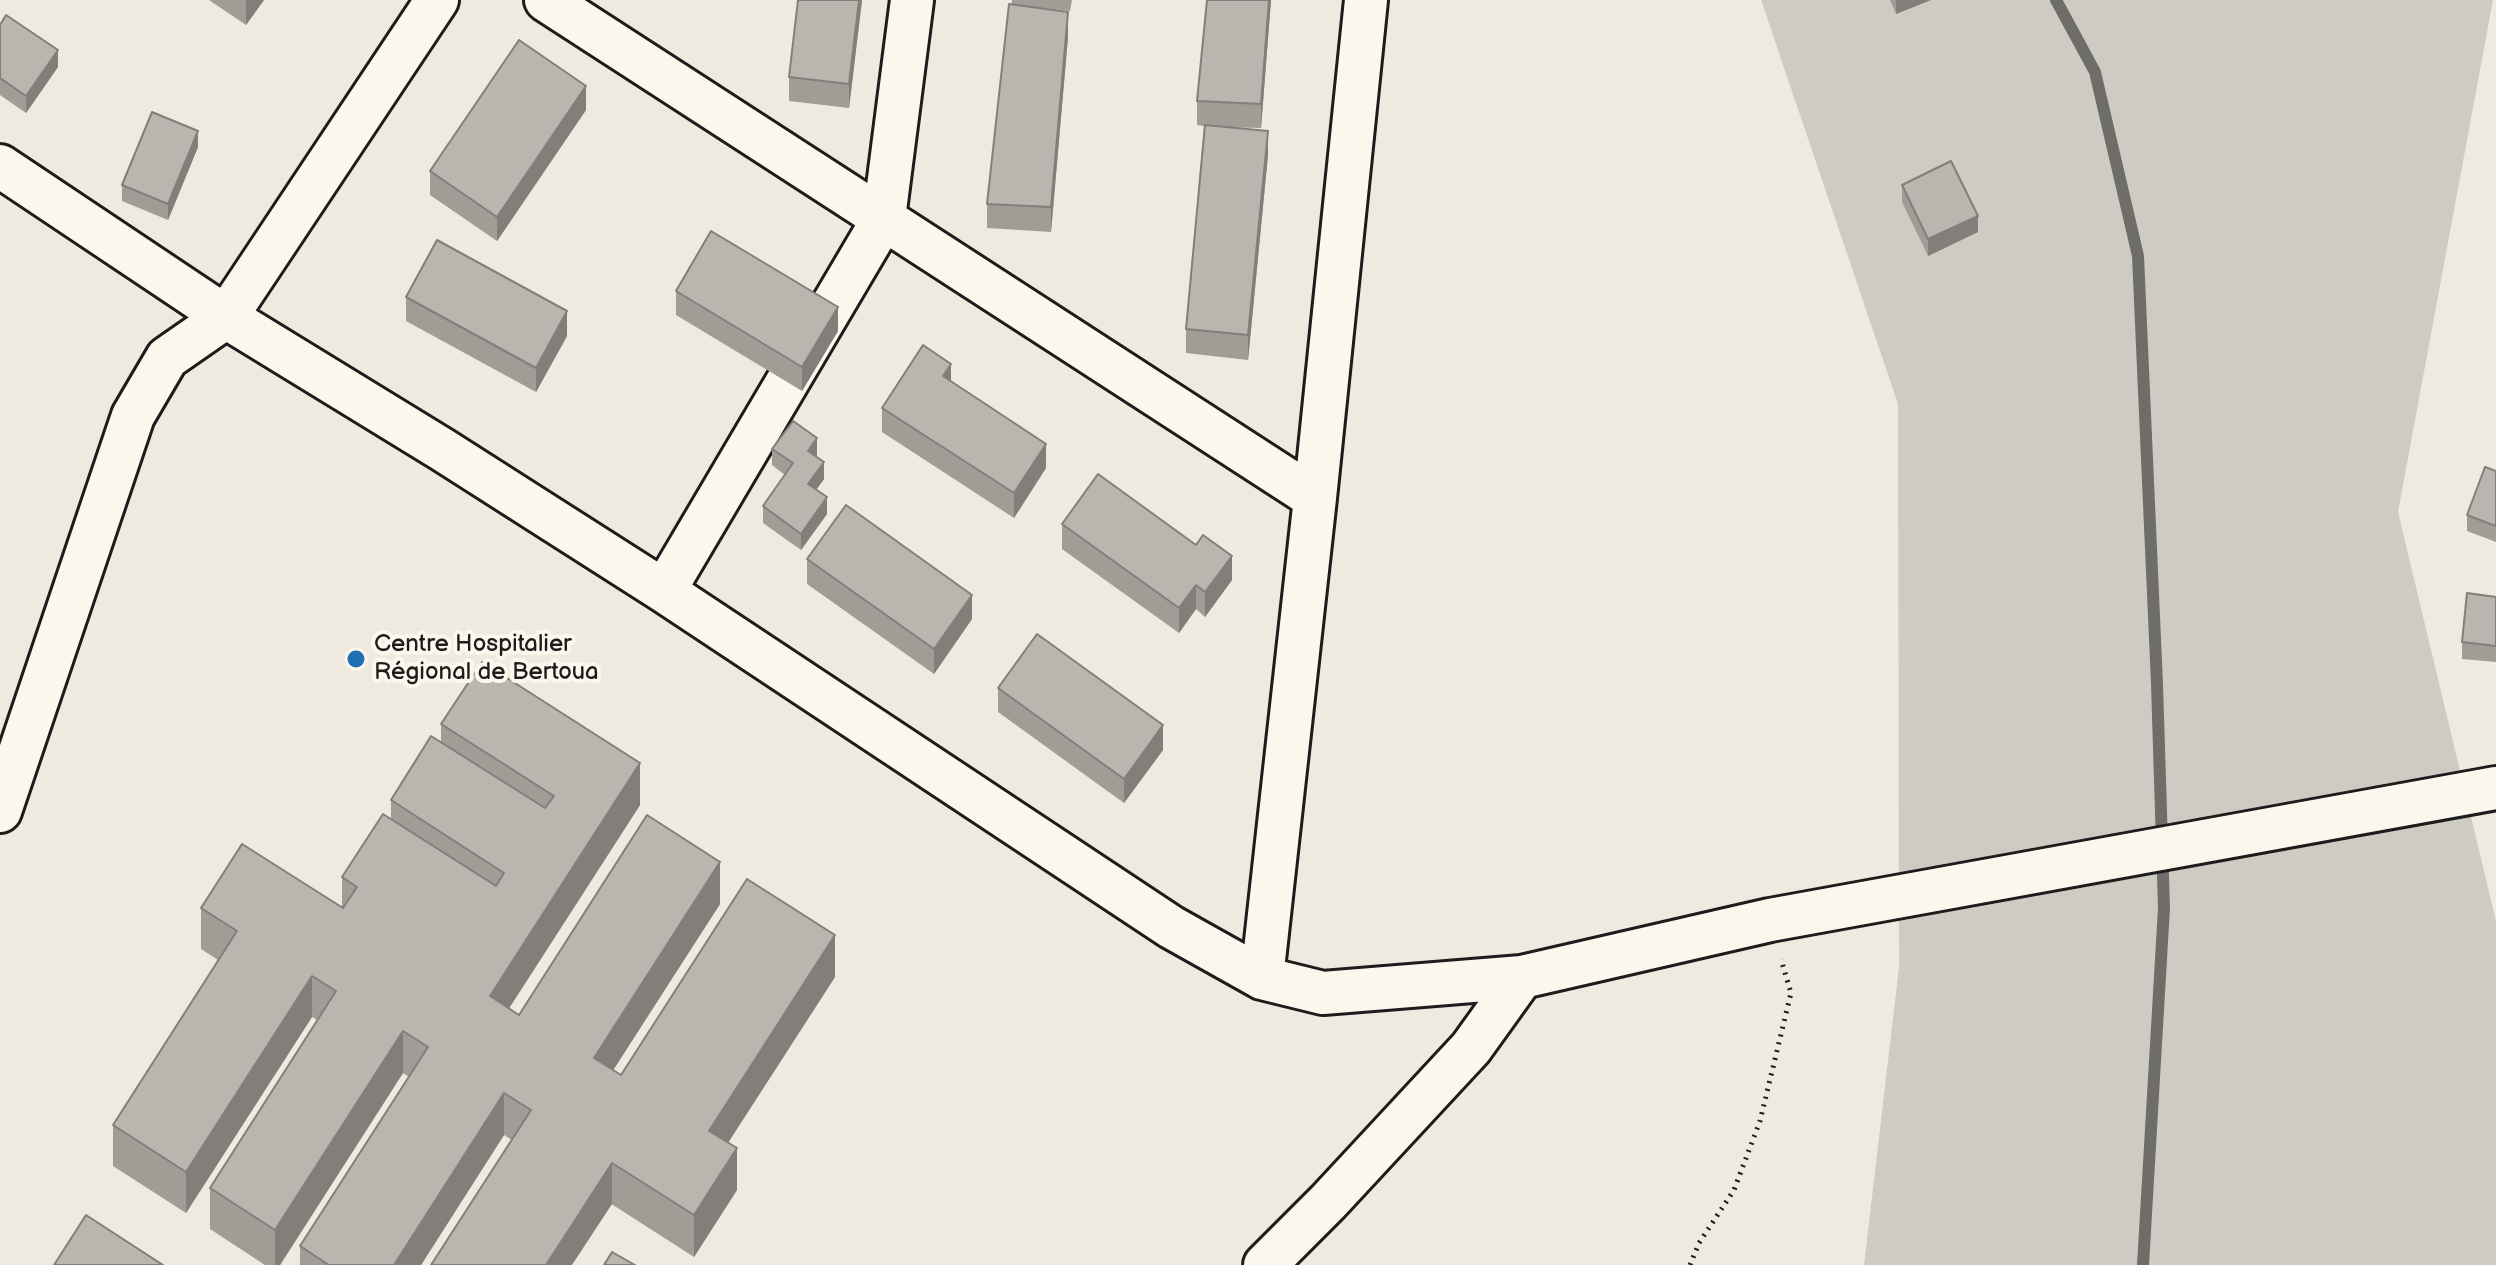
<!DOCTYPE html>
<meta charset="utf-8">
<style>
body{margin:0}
canvas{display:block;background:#eeeadf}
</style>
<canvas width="2496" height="1265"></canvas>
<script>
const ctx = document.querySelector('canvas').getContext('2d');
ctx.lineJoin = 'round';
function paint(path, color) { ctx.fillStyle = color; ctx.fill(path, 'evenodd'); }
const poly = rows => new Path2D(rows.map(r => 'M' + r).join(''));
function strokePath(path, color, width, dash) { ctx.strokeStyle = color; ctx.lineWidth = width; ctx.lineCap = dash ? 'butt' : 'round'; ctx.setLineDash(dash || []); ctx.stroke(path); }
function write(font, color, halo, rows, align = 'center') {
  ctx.font = font + ' "Balsamiq Sans",sans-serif'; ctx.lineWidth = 8; ctx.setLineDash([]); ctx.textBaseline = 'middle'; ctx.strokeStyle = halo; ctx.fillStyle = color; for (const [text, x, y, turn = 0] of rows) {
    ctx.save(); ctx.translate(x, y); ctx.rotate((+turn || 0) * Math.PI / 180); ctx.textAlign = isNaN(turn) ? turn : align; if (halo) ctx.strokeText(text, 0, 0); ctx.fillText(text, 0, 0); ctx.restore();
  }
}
paint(poly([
 [1761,0,2493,0,2398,512,2496,921,2496,1265,1864,1265,1899,967,1898,404]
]), '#ceccc2');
strokePath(poly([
 [2056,0,2095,72,2138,256,2157,684,2164,908,2143,1265]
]), '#6f6d69', 12);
const minor = poly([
 [546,0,1315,498],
 [0,166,226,317,443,450,664,591,1171,927,1262,978,1323,993,1522,977,1770,920,2496,788],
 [664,591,884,218,912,0],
 [0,811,133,416,167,358,226,317,437,0],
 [1262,978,1315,498,1366,0],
 [1265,1265,1328,1202,1471,1048,1522,977]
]);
strokePath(minor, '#1c1c1c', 48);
strokePath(poly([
 [1690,1265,1699,1243,1734,1190,1760,1121,1791,993,1781,959]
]), '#1c1c1c', 5, [2, 6]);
strokePath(minor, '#fbf7ec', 42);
paint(poly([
 [209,0,264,0,246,25],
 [798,0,862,0,849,108,789,101,789,77],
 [1012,0,1072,0,1070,11,1024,6,1068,37,1051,232,987,228,987,204],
 [1207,0,1271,0,1261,128,1221,127,1268,155,1248,360,1186,353,1186,329,1204,126,1197,125,1197,101],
 [1890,0,1931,0,1896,14],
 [0,25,58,67,26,113,0,95],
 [586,110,497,241,430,195,430,171],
 [198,147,168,220,122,201,122,185],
 [1902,185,1978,232,1928,256,1902,202],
 [676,291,838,331,802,391,676,315],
 [406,297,567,336,536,392,406,321],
 [951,381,1046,468,1014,518,882,432,882,408],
 [772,449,817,455,816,457,824,479,816,490,827,514,801,550,763,523,763,506,785,475,772,465],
 [2496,471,2496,542,2467,531,2467,515],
 [1062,524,1196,545,1232,580,1205,617,1196,609,1179,633,1062,549],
 [807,559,972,619,934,674,807,584],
 [2496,597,2496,662,2462,659,2462,642],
 [998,688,1163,750,1124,803,998,712],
 [441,724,640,805,509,1008,519,1015,720,904,613,1070,621,1075,835,977,728,1143,737,1190,694,1257,504,1135,421,1265,300,1265,300,1246,409,1077,403,1073,280,1265,265,1265,210,1229,210,1188,317,1020,312,1017,186,1213,113,1166,113,1125,218,960,201,949,201,908,342,907,342,877,391,818,391,800,441,742]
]), '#9f9d96');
paint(poly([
 [247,0,264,0,246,25,246,1],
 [859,0,862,0,849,108,849,84],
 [1269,0,1271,0,1261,128,1261,104],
 [1896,0,1931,0,1896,14],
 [1068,12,1068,37,1051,232,1051,207],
 [58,50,58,67,26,113,26,96],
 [586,86,586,110,497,241,497,217],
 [198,131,198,147,168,220,168,204],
 [1268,131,1268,155,1248,360,1248,335],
 [1978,216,1978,232,1928,256,1928,239],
 [838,307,838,331,802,391,802,367],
 [567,311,567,336,536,392,536,368],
 [951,364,951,388,943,376],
 [817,438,817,455,808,468,808,451],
 [1046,444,1046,468,1014,518,1014,493],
 [824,462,824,479,808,501,808,484],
 [827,497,827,514,801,550,801,534],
 [1232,556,1232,580,1205,617,1205,592],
 [1196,585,1196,609,1179,633,1179,608],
 [972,595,972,619,934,674,934,649],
 [1163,725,1163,750,1124,803,1124,779],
 [640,763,640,805,490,1038,490,996],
 [720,862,720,904,594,1100,594,1058],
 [835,935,835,977,709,1172,709,1131],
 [312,976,312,1017,186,1213,186,1172],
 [403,1031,403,1073,280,1265,275,1265,275,1230],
 [504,1093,504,1135,421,1265,394,1265],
 [737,1148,737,1190,694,1257,694,1215],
 [612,1163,612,1204,572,1265,546,1265]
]), '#827f7a');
const building = poly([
 [798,0,859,0,849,84,789,77,798,0],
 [1207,0,1269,0,1261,104,1197,101,1207,0],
 [1009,4,1068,12,1051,207,987,204,1009,4],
 [6,15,58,50,26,96,0,78,0,25,6,15],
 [519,40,586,86,497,217,430,171,519,40],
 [152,112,198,131,168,204,122,185,152,112],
 [1205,125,1268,131,1248,335,1186,329,1205,125],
 [1951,161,1978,216,1928,239,1902,185,1951,161],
 [711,231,838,307,802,367,676,291,711,231],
 [437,240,567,311,536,368,406,297,437,240],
 [923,345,951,364,943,376,1046,444,1014,493,882,408,923,345],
 [793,421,817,438,808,451,824,462,808,484,827,497,801,534,763,506,793,463,772,449,793,421],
 [2485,467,2496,471,2496,526,2467,515,2485,467],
 [1098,474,1196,545,1203,535,1232,556,1205,592,1196,585,1179,608,1062,524,1098,474],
 [846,505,972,595,934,649,807,559,846,505],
 [2467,593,2496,597,2496,646,2462,642,2467,593],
 [1037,634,1163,725,1124,779,998,688,1037,634],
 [482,662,640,763,490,996,519,1015,647,815,720,862,594,1058,621,1075,747,879,835,935,709,1131,737,1148,694,1215,612,1163,546,1265,431,1265,531,1110,504,1093,394,1265,329,1265,300,1246,428,1047,403,1031,275,1230,210,1188,336,991,312,976,186,1172,113,1125,237,931,201,908,242,844,343,908,357,887,342,877,383,814,496,886,504,873,391,800,431,736,545,808,554,796,441,724,482,662],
 [86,1215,163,1265,54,1265,86,1215],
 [612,1252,635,1265,604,1265,612,1252]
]);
paint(building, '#b9b6af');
strokePath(building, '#827f7a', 2);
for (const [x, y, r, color] of [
 [356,659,10,"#1f6fb2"]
]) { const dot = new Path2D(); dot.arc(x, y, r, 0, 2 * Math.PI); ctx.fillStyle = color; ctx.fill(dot); strokePath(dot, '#fbf7ec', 3); }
write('24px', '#1c1c1c', '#fbf7ec', [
 ["Centre Hospitalier",374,645],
 ["Régional de Bertoua",374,673]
], 'left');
</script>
